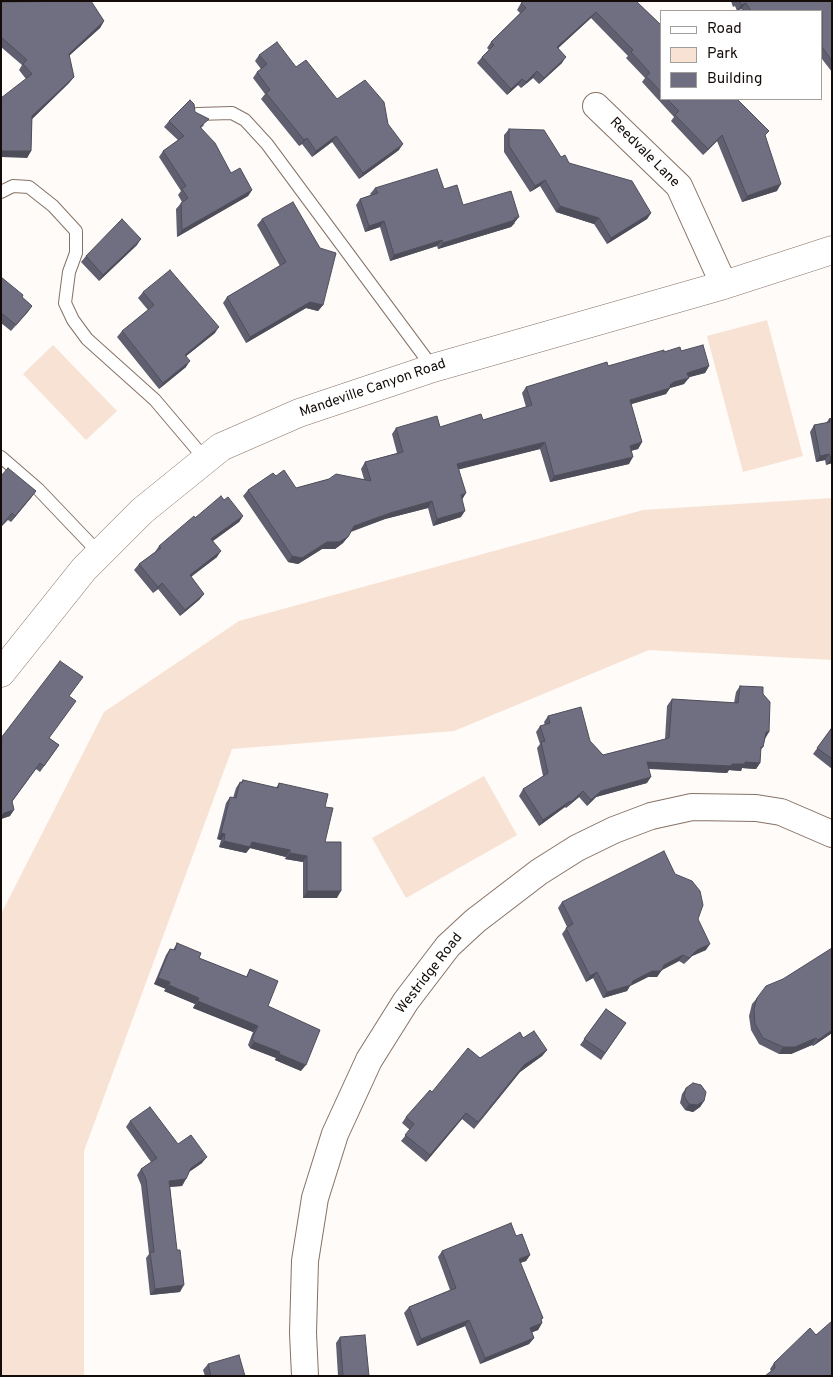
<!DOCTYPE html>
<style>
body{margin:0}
#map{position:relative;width:833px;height:1377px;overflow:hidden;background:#fffbf8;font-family:Overpass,sans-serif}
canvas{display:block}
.frame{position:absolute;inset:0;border:2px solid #130c08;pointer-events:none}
.legend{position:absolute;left:660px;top:10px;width:162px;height:90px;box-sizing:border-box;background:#fff;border:1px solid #a19e9c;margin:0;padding:6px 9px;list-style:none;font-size:15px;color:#130c08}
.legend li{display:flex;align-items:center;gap:10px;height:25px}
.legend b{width:25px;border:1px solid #a19e9c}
</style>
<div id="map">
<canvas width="833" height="1377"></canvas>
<div class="frame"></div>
<ul class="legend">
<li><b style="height:6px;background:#fff"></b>Road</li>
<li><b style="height:14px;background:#f8e2d4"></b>Park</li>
<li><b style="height:14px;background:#706f82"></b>Building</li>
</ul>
</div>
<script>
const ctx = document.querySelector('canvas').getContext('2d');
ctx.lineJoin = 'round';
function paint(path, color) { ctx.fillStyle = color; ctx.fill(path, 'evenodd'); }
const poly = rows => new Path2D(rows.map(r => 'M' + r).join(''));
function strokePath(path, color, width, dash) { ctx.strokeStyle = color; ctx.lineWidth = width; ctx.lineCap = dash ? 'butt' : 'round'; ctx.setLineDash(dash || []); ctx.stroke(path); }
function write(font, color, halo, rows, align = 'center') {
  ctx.font = font + ' Overpass,sans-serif'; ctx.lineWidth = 4; ctx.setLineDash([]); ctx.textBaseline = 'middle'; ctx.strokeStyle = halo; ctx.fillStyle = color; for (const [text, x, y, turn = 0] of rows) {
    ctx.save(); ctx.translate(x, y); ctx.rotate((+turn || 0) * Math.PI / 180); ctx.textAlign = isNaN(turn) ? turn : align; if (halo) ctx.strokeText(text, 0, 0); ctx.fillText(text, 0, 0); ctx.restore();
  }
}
paint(poly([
 [767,320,803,456,743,472,707,336],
 [53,345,117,411,86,440,23,374],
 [832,498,832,660,649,650,454,731,232,749,84,1151,84,1376,1,1376,1,914,104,712,239,621,643,510],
 [484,776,517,835,406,898,372,838]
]), '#f8e2d4');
const service = poly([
 [197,114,232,113,245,120,267,144,433,368],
 [1,192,13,186,29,187,53,206,76,231,76,253,69,272,65,303,73,320,87,339,155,400,205,459],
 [1,457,38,489,100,554]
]);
const minor = poly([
 [596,106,679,186,724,285],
 [305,1376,303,1333,305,1261,315,1198,335,1134,369,1060,406,1001,448,946,475,921,539,872,577,848,614,830,651,816,692,807,756,808,781,812,832,834]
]);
const tertiary = poly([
 [1,673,84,569,142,511,221,447,299,413,433,368,724,285,832,250]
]);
strokePath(service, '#857266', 14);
strokePath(minor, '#857266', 28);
strokePath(tertiary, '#857266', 29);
strokePath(service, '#fff', 12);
strokePath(minor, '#fff', 26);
strokePath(tertiary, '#fff', 28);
paint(poly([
 [636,1,662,26,662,99,737,99,765,136,777,191,742,202,717,141,703,155,671,121,674,117,642,82,645,78,626,58,628,56,591,18,558,48,562,63,539,84,533,78,521,88,518,85,507,95,477,63,482,57,489,50,487,48,491,42,520,13,517,10,521,3],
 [731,1,832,1,832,72,822,59,822,11,743,11,741,9,737,11,735,6,733,7],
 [1,2,104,21,100,28,69,56,74,77,69,83,32,119,31,151,27,158,26,79,19,70,22,65,1,47],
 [259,55,296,67,337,99,388,124,399,150,359,179,332,142,312,157,302,144,299,146,261,99,265,94,253,78,257,72,261,69,255,61],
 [195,112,204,125,201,128,231,173,252,190,248,196,177,237,176,209,182,202,178,195,181,191,159,157,163,151,178,140,164,127,169,121],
 [509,129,561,157,569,163,651,213,647,219,607,244,594,224,556,212,540,186,530,192,504,152,504,135],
 [375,188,444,189,463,205,515,223,511,227,438,249,437,246,390,261,380,227,365,232,356,205,360,199,371,195,370,194],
 [262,219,320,248,323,305,318,311,306,308,246,343,223,303,227,297,280,266,257,225],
 [137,245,99,281,81,262,86,256],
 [1,277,22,297,32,306,11,331,1,323],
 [143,292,215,333,186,356,186,367,159,389,117,337,122,331,148,310,138,298],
 [681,351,709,366,705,373,688,377,684,384,670,388,666,394,631,404,642,442,638,449,631,451,629,464,550,482,540,449,459,469,462,500,461,517,433,526,428,508,385,519,351,532,343,543,335,549,322,549,298,564,288,562,243,496,248,490,276,476,296,488,329,479,364,479,361,469,365,462,397,453,392,434,396,428,440,427,483,420,526,407,522,393,526,387,664,352],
 [832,418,832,463,826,465,825,460,816,462,810,432,814,425,826,423,829,419],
 [1,476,36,491,11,522,8,520,1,527],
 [224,500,243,516,239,522,213,541,217,557,191,577,204,594,199,600,180,616,158,589,153,593,134,570,139,564,155,552,159,546,195,518],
 [740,686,763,694,765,739,763,747,760,751,760,763,756,769,742,768,741,771,729,770,727,773,649,769,647,783,596,797,587,806,579,797,566,808,565,807,539,826,519,796,523,789,543,776,537,748,540,744,536,732,540,726,545,725,544,722,548,716,590,741,603,755,665,739,667,706,672,699,734,703,736,692],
 [69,696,49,738,59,745,40,772,36,769,12,802,10,816,1,819,1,738],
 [831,729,832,729,832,769,813,754],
 [243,780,276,788,279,783,325,807,325,842,337,898,303,898,303,862,285,859,286,857,250,848,246,853,219,847,221,840,217,839,226,803,230,797,233,798,236,788,240,782,241,782],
 [562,902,698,919,706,950,692,956,684,964,679,961,662,970,657,977,648,977,630,986,627,991,603,998,593,978,586,982,562,934,567,927,558,908],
 [177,943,199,958,246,977,250,969,268,1006,301,1071,275,1060,276,1058,250,1048,248,1045,253,1032,193,1008,195,1004,164,991,166,989,154,984,166,955,170,949,173,950],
 [783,979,832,1033,813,1046,812,1045,791,1054,779,1054,759,1044,751,1030,749,1016,752,1004,757,998],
 [606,1009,626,1023,601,1060,580,1045],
 [523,1038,547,1050,542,1056,520,1072,474,1129,462,1119,426,1162,401,1141,410,1130,402,1123,406,1117,432,1092,480,1058],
 [686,1088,704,1101,700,1107,693,1112,685,1110,680,1103,682,1094],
 [130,1121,178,1144,202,1163,189,1172,182,1186,170,1187,180,1292,150,1295,146,1258,149,1254,141,1185,137,1175,141,1169,151,1162,126,1127],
 [516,1236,530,1255,526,1261,520,1263,543,1318,541,1320,542,1323,538,1330,532,1332,534,1338,529,1344,480,1364,465,1326,417,1346,404,1313,409,1307,450,1290,438,1257,442,1251],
 [340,1337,369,1376,338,1376,336,1343],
 [774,1363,832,1376,771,1371,770,1369],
 [208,1364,245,1376,205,1376,203,1370]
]), '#605f70');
paint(poly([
 [746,3,741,9,737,11,741,5],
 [596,12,591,18,553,53,557,47],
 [104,21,100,28,64,60,69,54],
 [566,57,562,63,539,84,544,78],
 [537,71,533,78,521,88,526,82],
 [74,77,69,83,28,123,32,116],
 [522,79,518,85,507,95,511,89],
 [722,135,717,141,703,155,708,149],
 [336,136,332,142,312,157,316,151],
 [307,138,302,144,299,146,304,140],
 [403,144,399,150,359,179,363,173],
 [1,151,31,151,27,158,1,157],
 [545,180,540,186,530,192,535,186],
 [781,184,777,191,742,202,747,196],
 [252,190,248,196,177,237,182,230],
 [560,206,599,218,594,224,556,212],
 [651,213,647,219,607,244,611,238],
 [519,217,511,227,438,249,443,243],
 [384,221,380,227,365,232,369,226],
 [141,239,137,245,99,281,103,275],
 [442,240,437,246,390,261,394,255],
 [310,302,323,305,318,311,306,308,246,343,250,337],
 [32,306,28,312,11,331,16,325],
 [219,327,215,333,180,361,185,355],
 [190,361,186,367,159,389,163,383],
 [709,366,705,373,683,379,687,373],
 [689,378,684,384,670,388,666,394,625,406,630,400,670,385,674,382],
 [545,442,540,449,453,471,457,464],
 [642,442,638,449,625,452,630,446],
 [829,454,825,460,816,462,820,456],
 [633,457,629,464,550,482,554,476],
 [832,458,832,463,826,465,831,459],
 [36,491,31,498,11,522,15,516],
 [466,493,462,500,461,495],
 [432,501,428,508,385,519,349,532,354,526,390,513],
 [465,511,461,517,433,526,437,519],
 [243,516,239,522,207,545,211,539],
 [348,537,343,543,335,549,322,549,298,564,288,562,292,556,327,542],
 [221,551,217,557,185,581,190,575],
 [162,583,158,589,153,593,158,587],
 [204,594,199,600,180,616,185,610],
 [766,732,769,732,765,739,761,739],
 [647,762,732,764,745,762,760,763,756,769,742,768,741,771,729,770,727,773,643,768],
 [651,777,647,783,596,797,587,806,591,800,601,791],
 [583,791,579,797,566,808,571,802],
 [570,801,565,807,539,826,543,820],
 [14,810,10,816,1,819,1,817,4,813],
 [221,833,225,834,221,840,217,839],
 [224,841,252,842,290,850,286,857,250,848,246,853,219,847],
 [290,853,307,856,303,862,285,859],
 [307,891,341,891,337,898,303,898],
 [710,944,706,950,692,956,684,964,689,958,697,950],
 [683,955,679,961,660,971,661,971,657,977,648,977,630,986,627,991,603,998,607,992,633,981],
 [597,972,593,978,586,982,590,976],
 [158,978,170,982,166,989,154,984],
 [169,985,199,998,195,1004,164,991],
 [198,1001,258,1026,253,1032,193,1008],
 [832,1030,832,1033,813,1046,818,1040],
 [816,1038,812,1045,791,1054,779,1054,783,1047],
 [254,1042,280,1052,276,1058,250,1048],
 [547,1050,542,1056,520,1072,474,1129,524,1065],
 [279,1054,306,1065,301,1071,275,1060],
 [704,1101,700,1107,693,1112,685,1110,689,1104],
 [466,1113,462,1119,426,1162,430,1155],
 [207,1157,202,1163,186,1174,191,1168],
 [186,1179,182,1186,165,1187,169,1181],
 [530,1255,526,1261,514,1265,519,1259],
 [184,1285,180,1292,150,1295,155,1289],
 [469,1320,465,1326,417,1346,421,1339],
 [542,1323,538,1330,526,1335,530,1328],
 [534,1338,529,1344,480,1364,485,1358]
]), '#4e4e5b');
const building = poly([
 [91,1,104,21,69,54,74,77,32,116,31,151,1,151,1,98,32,74,23,64,27,60,1,37,1,2,91,1],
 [524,1,636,1,662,26,662,93,646,76,650,73,631,52,633,50,596,12,557,47,566,57,544,78,537,71,526,82,522,79,511,89,482,57,494,45,491,42,526,8,521,3,524,1],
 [740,1,832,1,832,61,822,47,822,11,751,11,746,3,741,5,740,1],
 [277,42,296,67,306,60,337,99,365,80,384,102,388,124,403,144,363,173,336,136,316,151,307,138,304,140,266,93,270,90,257,72,267,64,259,55,277,42],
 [667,99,737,99,769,131,765,135,781,184,747,196,722,135,708,149,675,115,679,111,667,99],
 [190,100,194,104,195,112,209,119,200,127,215,143,231,173,240,168,252,190,182,230,181,203,188,198,182,189,186,186,163,151,184,136,169,121,190,100],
 [509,129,544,130,561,157,565,155,569,163,632,181,651,213,611,238,599,218,560,206,545,180,535,186,509,146,509,129],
 [437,169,444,189,457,185,463,205,511,191,519,217,514,218,515,220,443,243,442,240,394,255,384,221,369,226,360,199,378,193,375,188,437,169],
 [293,202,320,248,336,253,323,305,310,302,250,337,227,297,286,262,262,219,293,202],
 [122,219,141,239,103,275,86,256,122,219],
 [170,270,219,327,185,355,190,361,163,383,122,331,154,305,143,292,170,270],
 [1,277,23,295,22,297,32,306,16,325,1,313,1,277],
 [703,345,709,366,687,373,689,378,674,382,670,385,670,388,630,400,642,442,630,446,633,457,554,476,545,442,457,464,466,493,461,495,465,511,437,519,432,501,390,513,354,526,348,537,339,542,327,542,302,558,292,556,248,490,273,473,276,476,284,470,296,488,329,479,336,474,371,481,365,462,403,452,396,428,437,416,440,427,481,414,483,420,532,405,526,387,607,362,608,366,664,350,664,352,680,347,681,351,703,345],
 [832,418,832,458,831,459,829,454,820,456,814,425,830,422,829,419,832,418],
 [8,468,36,491,15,516,12,513,1,526,1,476,8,468],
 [221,496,224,500,228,497,243,516,211,539,221,551,190,575,204,594,185,610,162,583,158,587,139,564,161,548,159,546,194,516,195,518,221,496],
 [60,661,83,677,69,696,76,701,49,738,59,745,44,766,40,763,12,801,14,810,4,813,1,817,1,738,60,661],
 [740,686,763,687,763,694,770,702,769,732,766,732,763,747,761,747,760,763,745,762,745,764,732,764,731,766,647,762,651,777,601,791,591,800,583,791,571,802,570,801,543,820,523,789,548,773,541,742,545,741,540,726,550,723,548,716,581,707,590,741,603,755,669,738,672,699,738,703,740,686],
 [831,729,832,729,832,759,817,748,831,729],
 [243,780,278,788,279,783,328,794,325,807,333,808,325,842,341,842,341,891,307,891,307,856,290,853,290,850,252,842,250,847,224,841,225,834,221,833,230,797,236,798,240,782,242,783,243,780],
 [664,851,675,874,692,881,700,891,703,905,698,919,710,944,697,950,689,958,683,955,664,965,661,971,652,971,633,981,631,985,607,992,597,972,590,976,566,928,573,924,562,902,664,851],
 [177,943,201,953,199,958,247,977,250,969,278,981,268,1006,320,1030,306,1065,279,1054,280,1052,254,1042,252,1039,258,1026,198,1001,199,998,169,985,170,982,158,978,170,949,175,950,177,943],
 [832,948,832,1030,818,1040,816,1038,795,1047,783,1047,763,1038,755,1024,754,1009,757,998,766,986,783,979,832,948],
 [606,1009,626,1023,605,1053,584,1039,606,1009],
 [534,1031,547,1050,524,1065,478,1122,466,1113,430,1155,405,1135,414,1124,406,1117,430,1090,432,1092,468,1048,480,1058,520,1032,523,1038,534,1031],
 [693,1083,701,1085,706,1092,704,1101,697,1105,689,1104,684,1096,686,1088,693,1083],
 [150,1107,178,1144,191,1135,207,1157,191,1168,186,1179,169,1181,177,1250,180,1250,184,1285,155,1289,150,1252,154,1252,146,1179,141,1169,157,1158,130,1121,150,1107],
 [511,1223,516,1236,522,1234,530,1255,519,1259,543,1318,541,1319,542,1323,530,1328,534,1338,485,1358,469,1320,421,1339,409,1307,456,1288,442,1251,511,1223],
 [832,1321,832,1376,765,1376,775,1368,774,1363,810,1328,816,1335,832,1321],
 [365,1335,369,1376,343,1376,340,1337,365,1335],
 [239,1355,245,1376,211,1376,208,1364,239,1355]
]);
paint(building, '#706f82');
strokePath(building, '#4e4e5b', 1);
write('14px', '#130c08', '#fff', [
 ["Reedvale Lane",644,153,45],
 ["Mandeville Canyon Road",373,389,-19],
 ["Westridge Road",430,974,-52]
]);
</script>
